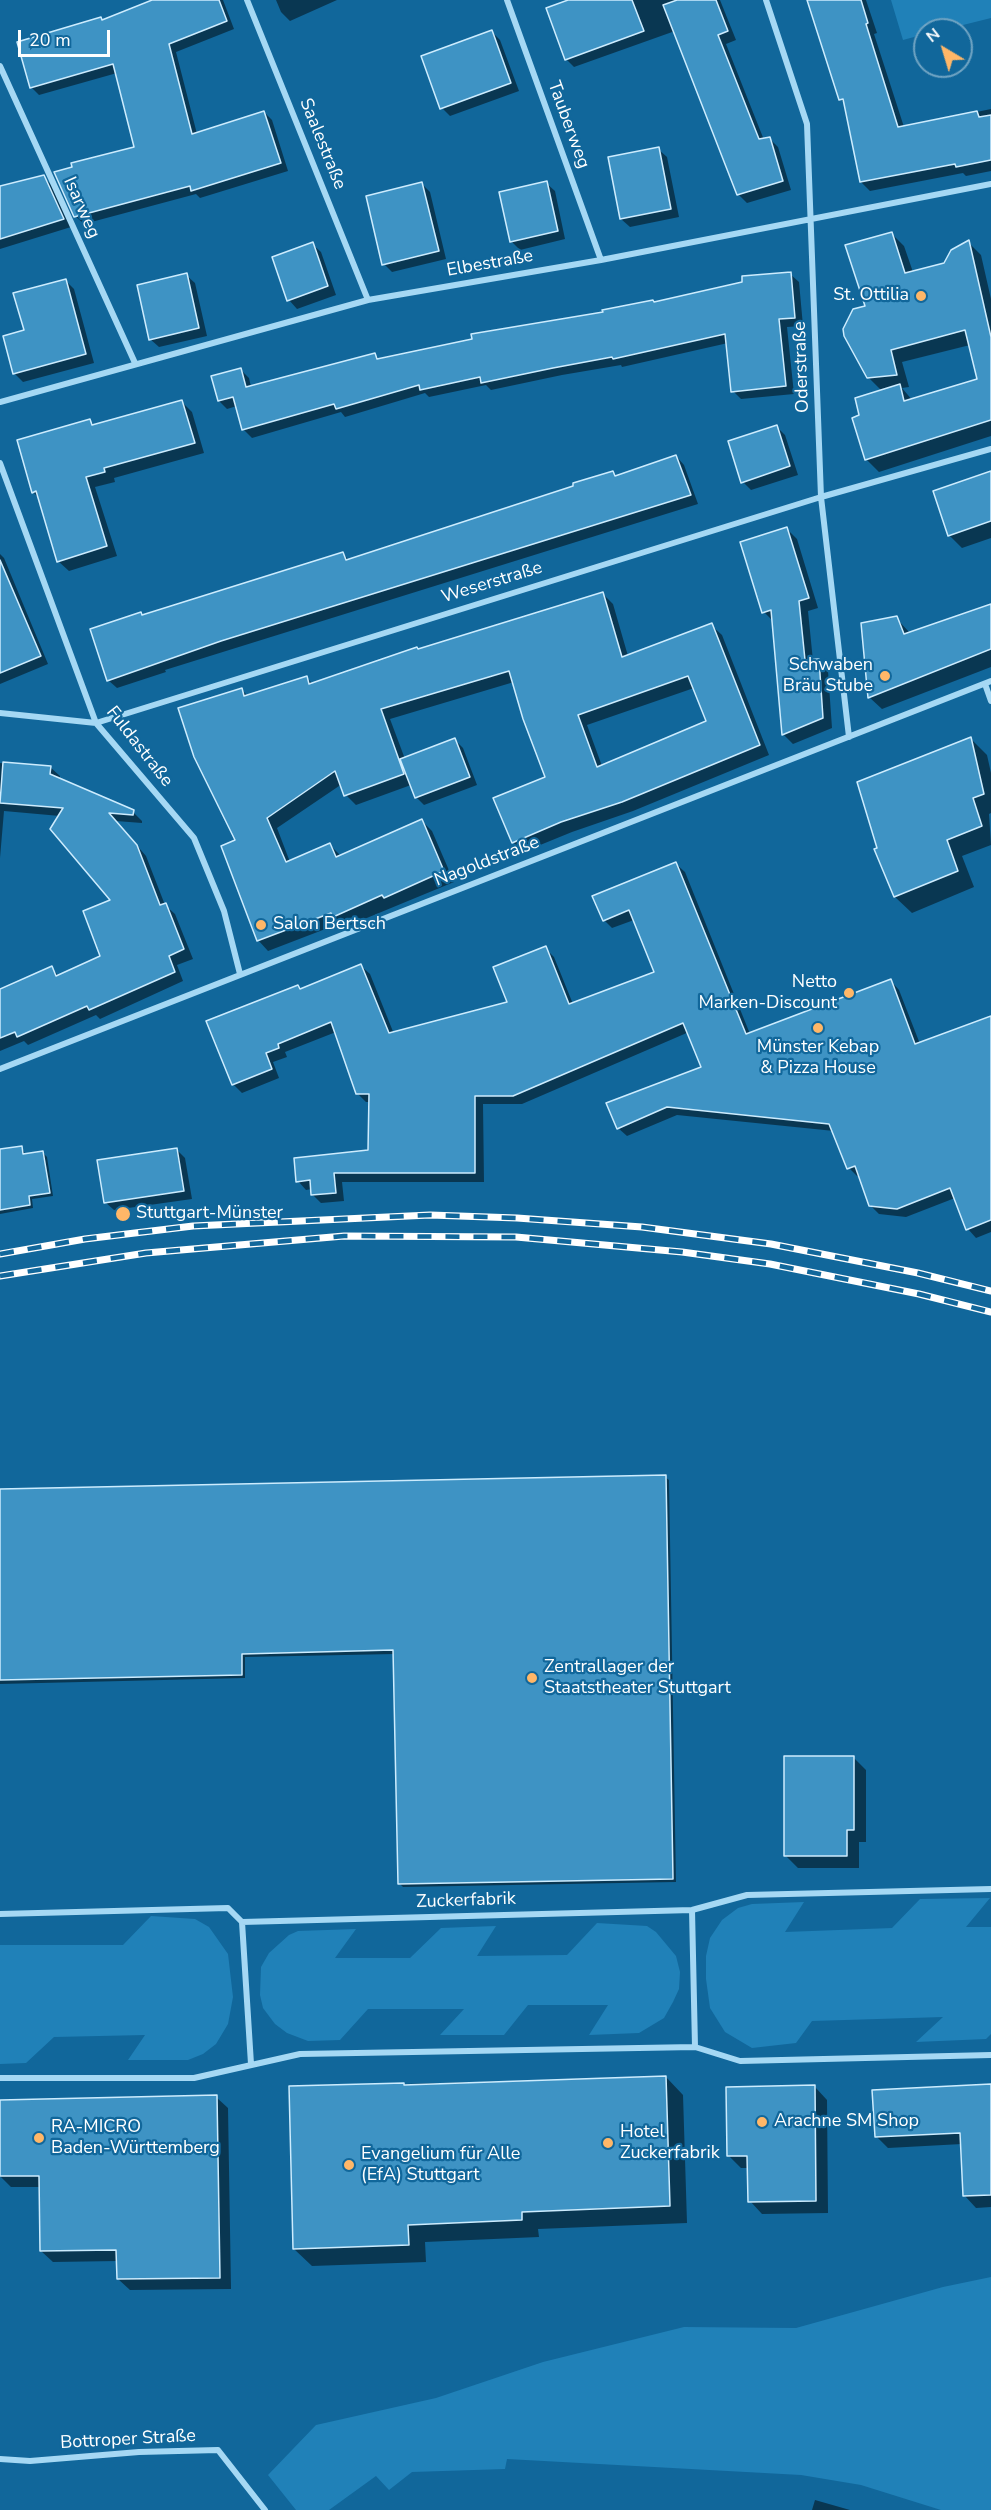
<!DOCTYPE html>
<meta charset="utf-8">
<style>
body{margin:0}
#map{position:relative;width:991px;height:2510px;overflow:hidden;background:#11679b;font-family:"Nunito Sans",sans-serif}
canvas{display:block}
.north{position:absolute;left:913px;top:18px;width:60px;height:60px;box-sizing:border-box;background:#11679b;border:2px solid #70a4c3;border-radius:50%;rotate:322deg;font-size:16px;font-weight:700;line-height:24px;text-align:center;color:#fff}
.north::after{content:'';display:block;margin:auto;width:21px;height:27px;background:#ffb768;clip-path:polygon(50% 0,100% 100%,50% 72%,0 100%)}
.scale{position:absolute;left:18px;top:30px;width:92px;height:27px;box-sizing:border-box;border:3px solid #fff;border-top:0;padding-left:8px;font-size:18px;line-height:21px;white-space:nowrap;color:#fff;-webkit-text-stroke:4px #11679b;paint-order:stroke}
</style>
<div id="map">
<canvas width="991" height="2510"></canvas>
<div class="north">N</div>
<div class="scale">20 m</div>
</div>
<script>
const ctx = document.querySelector('canvas').getContext('2d');
ctx.lineJoin = 'round';
function paint(path, color) { ctx.fillStyle = color; ctx.fill(path, 'evenodd'); }
const poly = rows => new Path2D(rows.map(r => 'M' + r).join(''));
function strokePath(path, color, width, dash) { ctx.strokeStyle = color; ctx.lineWidth = width; ctx.lineCap = dash ? 'butt' : 'round'; ctx.setLineDash(dash || []); ctx.stroke(path); }
function write(font, color, halo, rows, align = 'center') {
  ctx.font = font + ' "Nunito Sans",sans-serif'; ctx.lineWidth = 4.5; ctx.setLineDash([]); ctx.textBaseline = 'middle'; ctx.strokeStyle = halo; ctx.fillStyle = color; for (const [text, x, y, turn = 0] of rows) {
    ctx.save(); ctx.translate(x, y); ctx.rotate((+turn || 0) * Math.PI / 180); ctx.textAlign = isNaN(turn) ? turn : align; if (halo) ctx.strokeText(text, 0, 0); ctx.fillText(text, 0, 0); ctx.restore();
  }
}
paint(poly([
 [891,0,991,0,991,18,943,30,925,30,925,34,903,40],
 [990,1898,966,1927,991,1927,991,2034,986,2039,916,2042,943,2017,812,2021,796,2043,752,2048,725,2032,710,2008,706,1979,706,1956,710,1938,722,1920,738,1908,752,1904,804,1902,785,1932,892,1928,920,1899],
 [151,1916,195,1919,209,1927,228,1954,233,1997,228,2024,216,2044,203,2054,188,2060,128,2060,145,2035,54,2037,26,2063,0,2064,0,1945,123,1945],
 [597,1923,647,1926,656,1932,676,1956,680,1972,679,1989,673,2002,664,2018,639,2033,589,2035,608,2005,528,2005,504,2035,440,2035,464,2009,368,2009,340,2040,308,2041,287,2033,275,2024,263,2008,260,1995,261,1967,269,1953,289,1935,298,1931,356,1929,335,1958,410,1958,441,1928,496,1926,477,1956,567,1955],
 [991,2277,991,2510,941,2510,861,2485,801,2475,507,2459,505,2469,412,2472,389,2490,376,2476,329,2510,296,2510,268,2475,316,2425,436,2398,543,2362,684,2327,796,2328,943,2287]
]), '#2081b8');
paint(poly([
 [156,0,223,0,234,29,176,52,197,134,264,112,272,120,288,171,200,198,196,194,84,224,75,216,136,148,117,73,39,95,31,87,103,21],
 [276,0,337,0,290,21,281,12],
 [572,0,720,0,736,40,726,44,764,140,769,138,778,147,791,190,747,203,738,194,675,31,574,67,566,59],
 [809,0,866,0,877,33,874,34,904,127,991,109,991,171,966,176,963,173,870,191,861,182,845,104,841,99],
 [492,32,500,40,519,91,450,116,442,108],
 [658,149,667,157,679,217,630,227,621,219],
 [43,176,51,185,71,227,0,249,0,187],
 [546,183,555,191,565,239,520,250,512,242,501,193],
 [422,184,430,192,446,259,392,272,384,264],
 [891,233,904,246,913,272,945,265,968,242,981,255,991,299,991,436,879,472,866,459,861,416,882,391,868,377,867,307],
 [970,345,978,380,913,401,902,388,909,387,902,362],
 [312,244,321,252,336,295,297,309,289,300],
 [790,274,799,282,803,326,787,327,794,394,741,399,733,391,728,343,622,367,621,365,562,375,491,390,486,385,429,397,425,393,345,417,341,412,252,438,244,430,237,406,227,409,219,401,240,369,249,378,251,387,375,355,380,360],
 [186,275,195,283,207,336,159,347,150,339],
 [66,281,74,289,94,363,23,382,15,374,5,337,26,331],
 [182,402,192,412,204,453,114,478,115,482,95,487,117,556,69,571,58,561,39,498,33,492,90,421,95,426],
 [776,426,785,435,798,475,751,490,743,482],
 [676,456,684,465,698,504,165,670,166,672,117,688,108,680,144,617,343,554,349,560,575,487,613,472,617,477],
 [991,472,991,538,962,548,949,535],
 [787,529,797,539,818,608,808,611,813,661,818,661,828,671,832,728,793,744,783,734,773,621,764,612],
 [0,554,4,558,48,664,0,684],
 [603,594,613,604,628,656,711,625,722,635,769,755,633,811,572,832,523,852,513,842,547,778,514,682,390,719,405,759,455,740,463,748,477,785,424,805,416,797,411,785,356,805,346,795,342,784,277,828,290,862,330,845,341,856,422,821,432,831,454,882,345,927,341,923,268,951,258,940,237,841,241,689,248,696,307,678,313,684],
 [694,688,708,722,602,766,587,725],
 [991,605,991,667,882,709,869,697,896,618,910,633],
 [971,739,987,755,991,773,991,813,989,814,991,845,962,856,974,887,912,913,895,897,876,850],
 [0,763,50,767,60,776,60,779,133,812,142,821,142,823,116,821,146,856,165,905,175,914,193,959,177,965,183,981,100,1019,96,1015,28,1045,24,1041,0,1051,0,990,51,968,59,976,102,957,113,901,60,816,4,811,0,858],
 [676,864,685,872,750,1034,891,981,899,990,920,1044,991,1016,991,1232,976,1238,968,1229,955,1198,906,1217,879,1214,870,1205,860,1176,857,1176,849,1168,834,1131,677,1115,627,1136,618,1128,703,1068,689,1032,522,1104,483,1104,484,1182,342,1182,344,1201,321,1203,312,1194,312,1189,306,1190,298,1181,370,1152,370,1102,366,1102,357,1093,336,1032,285,1052,287,1057,273,1062,279,1078,242,1093,233,1084,301,990,361,966,370,974,394,1034,509,1003,545,948,554,957,573,1004,656,973,634,920,612,928,604,920],
 [21,1147,26,1155,43,1153,47,1157,53,1196,32,1199,33,1208,0,1214,0,1151],
 [177,1150,185,1158,192,1199,114,1210,105,1202],
 [665,1477,669,1480,676,1882,403,1887,399,1883,395,1654,245,1657,245,1678,0,1684,0,1490],
 [853,1757,866,1770,866,1842,859,1842,859,1868,798,1868,785,1855],
 [666,2077,683,2095,687,2223,538,2229,539,2237,425,2242,426,2262,312,2266,294,2249,291,2087],
 [991,2085,991,2207,976,2208,965,2196,962,2144,888,2148,876,2136],
 [815,2087,827,2100,828,2213,762,2214,750,2201,749,2168,741,2168,729,2156],
 [216,2097,228,2108,231,2289,130,2290,118,2279,118,2261,53,2262,41,2251,40,2187,11,2187,0,2176,0,2101],
 [815,2500,850,2510,812,2510]
]), '#0007');
const building = poly([
 [152,0,219,0,227,21,169,44,192,134,264,111,281,163,191,191,190,186,74,217,54,172,72,167,71,163,134,147,113,64,30,88,17,42,101,17,102,20,152,0],
 [568,0,632,0,644,31,565,60,546,8,568,0],
 [677,0,716,0,728,31,718,35,759,139,770,137,783,181,737,195,663,5,677,0],
 [807,0,861,0,868,23,866,24,898,127,977,111,979,117,991,115,991,160,956,167,955,164,860,182,843,99,839,100,807,0],
 [492,30,511,83,440,109,421,56,492,30],
 [659,147,671,209,620,219,608,157,659,147],
 [44,175,64,219,0,239,0,186,44,175],
 [547,181,558,231,510,242,499,192,547,181],
 [422,182,439,251,382,265,366,196,422,182],
 [892,232,905,273,944,263,951,250,969,240,991,337,991,420,865,460,852,418,859,415,855,398,900,384,904,401,977,379,965,330,891,350,897,375,867,378,844,336,843,329,853,309,865,306,845,245,892,232],
 [313,242,328,286,287,301,272,257,313,242],
 [791,272,795,318,779,319,786,386,731,392,725,334,613,359,612,357,553,368,481,383,480,377,420,390,419,385,336,409,334,404,242,430,233,397,218,401,211,376,241,368,246,387,375,353,377,359,472,339,471,334,603,312,602,310,653,300,654,302,742,282,742,276,791,272],
 [187,273,199,328,149,340,137,285,187,273],
 [66,279,86,354,13,374,3,336,24,330,13,293,66,279],
 [182,400,195,443,104,468,105,472,86,477,107,546,57,562,36,491,32,493,17,440,90,419,92,425,182,400],
 [777,425,790,466,741,483,728,441,777,425],
 [676,455,691,495,221,641,107,681,90,629,141,612,142,615,343,552,346,560,573,486,573,483,613,471,615,476,676,455],
 [991,471,991,521,948,536,933,491,991,471],
 [787,527,809,598,799,601,805,660,819,659,823,718,782,735,771,610,762,613,740,542,787,527],
 [0,560,41,656,0,673,0,560],
 [603,592,622,657,712,623,760,745,622,802,561,822,512,843,493,798,545,777,523,719,509,671,381,709,404,774,344,796,335,771,267,818,286,862,330,843,336,857,422,819,444,871,384,898,382,895,333,917,331,913,257,941,221,846,235,840,194,757,178,708,242,688,244,696,307,676,309,684,417,647,418,649,603,592],
 [688,676,706,721,597,767,578,715,688,676],
 [991,604,991,649,868,698,861,623,897,616,904,634,991,604],
 [971,737,984,794,973,798,982,826,947,840,958,871,894,897,874,849,877,848,857,782,971,737],
 [455,738,470,777,415,798,400,759,455,738],
 [3,762,51,766,50,774,134,810,133,815,109,813,137,845,160,905,166,903,184,949,169,956,175,972,89,1010,87,1006,17,1037,15,1032,0,1038,0,989,52,966,56,976,100,956,83,911,110,900,50,829,63,808,0,803,3,762],
 [676,862,746,1034,891,979,915,1044,991,1016,991,1220,966,1230,950,1188,897,1209,869,1206,855,1166,847,1169,829,1124,667,1107,617,1129,606,1103,701,1067,683,1023,513,1096,475,1096,475,1173,334,1173,336,1193,311,1195,310,1180,296,1182,294,1158,368,1150,369,1094,356,1094,331,1022,278,1044,279,1048,266,1053,272,1069,232,1085,206,1021,298,985,300,989,361,964,389,1033,507,1002,493,967,546,946,569,1004,654,972,629,910,603,921,592,896,676,862],
 [22,1146,23,1154,43,1151,50,1193,29,1196,30,1205,0,1210,0,1149,22,1146],
 [177,1148,184,1191,104,1203,97,1160,177,1148],
 [666,1475,673,1879,398,1884,393,1650,242,1654,242,1675,0,1680,0,1489,666,1475],
 [784,1756,854,1756,854,1830,847,1830,847,1856,784,1856,784,1756],
 [666,2076,670,2206,522,2212,522,2220,408,2225,409,2245,293,2249,289,2086,404,2083,404,2085,666,2076],
 [991,2084,991,2195,963,2196,960,2133,875,2137,872,2090,991,2084],
 [815,2085,816,2201,748,2202,747,2156,727,2156,726,2087,815,2085],
 [217,2095,220,2278,117,2279,116,2250,40,2251,39,2176,0,2176,0,2100,217,2095]
]);
paint(building, '#3e93c4');
strokePath(building, '#cdecfe', 1.5);
strokePath(poly([
 [247,0,368,300],
 [507,0,601,260],
 [766,0,807,124,821,497,849,737],
 [0,66,135,363],
 [0,402,368,300,601,260,991,184],
 [0,463,96,723,194,838,224,911,240,974],
 [985,684,991,701],
 [0,713,96,723,821,497,991,449],
 [0,1069,991,681],
 [692,1910,695,2047],
 [0,1914,228,1908,242,1922,251,2064],
 [242,1922,692,1910,747,1895,991,1889],
 [0,2078,194,2078,300,2054,695,2047,740,2061,991,2055],
 [0,2459,30,2461,139,2452,218,2450,265,2510]
]), '#a5d8f4', 6);
const rail = poly([
 [0,1254,85,1239,193,1226,430,1215,517,1218,642,1227,771,1244,918,1273,991,1291],
 [0,1276,146,1253,344,1236,516,1237,682,1252,770,1264,919,1294,991,1312]
]);
strokePath(rail, '#fff', 7);
strokePath(rail, '#11679b', 4.5, [14]);
for (const [x, y, r, color] of [
 [921,296,6,"#ffb768"],
 [885,676,6,"#ffb768"],
 [261,925,6,"#ffb768"],
 [849,993,6,"#ffb768"],
 [818,1028,6,"#ffb768"],
 [123,1214,8,"#ffb768"],
 [532,1678,6,"#ffb768"],
 [762,2122,6,"#ffb768"],
 [39,2138,6,"#ffb768"],
 [608,2143,6,"#ffb768"],
 [349,2165,6,"#ffb768"]
]) { const dot = new Path2D(); dot.arc(x, y, r, 0, 2 * Math.PI); ctx.fillStyle = color; ctx.fill(dot); strokePath(dot, '#11679b', 2); }
write('18px', '#fff', '#11679b', [
 ["Tauberweg",568,125,70],
 ["Saalestraße",322,144,68],
 ["Isarweg",81,208,66],
 ["Elbestraße",490,264,-10],
 ["Oderstraße",802,367,-92],
 ["Weserstraße",492,583,-17],
 ["Fuldastraße",139,747,52],
 ["Nagoldstraße",487,862,-21],
 ["Zuckerfabrik",466,1901,-2],
 ["Bottroper Straße",128,2440,-3]
]);
write('18px', '#fff', '#11679b', [
 ["St. Ottilia",909,296,"right"],
 ["Schwaben",873,666,"right"],
 ["Bräu Stube",873,687,"right"],
 ["Salon Bertsch",273,925],
 ["Netto",837,983,"right"],
 ["Marken-Discount",837,1004,"right"],
 ["Münster Kebap",818,1048,"center"],
 ["& Pizza House",818,1069,"center"],
 ["Stuttgart-Münster",136,1214],
 ["Zentrallager der",544,1668],
 ["Staatstheater Stuttgart",544,1689],
 ["Arachne SM Shop",774,2122],
 ["RA-MICRO",51,2128],
 ["Baden-Württemberg",51,2149],
 ["Hotel",620,2133],
 ["Zuckerfabrik",620,2154],
 ["Evangelium für Alle",361,2155],
 ["(EfA) Stuttgart",361,2176]
], 'left');
</script>
